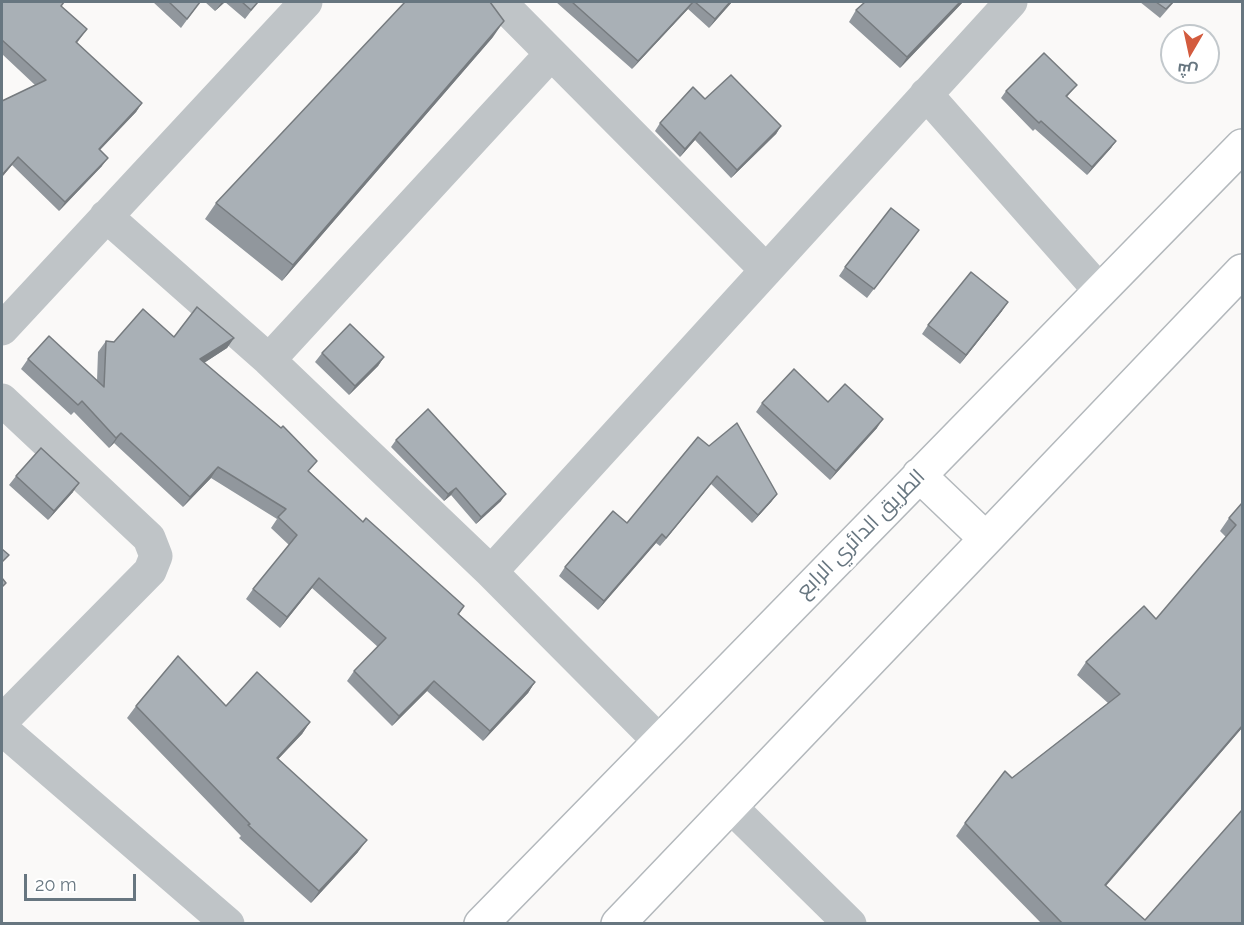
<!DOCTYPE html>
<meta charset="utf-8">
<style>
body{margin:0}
#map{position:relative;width:1244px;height:925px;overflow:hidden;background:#faf9f8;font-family:Raleway,Cairo,sans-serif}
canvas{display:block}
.frame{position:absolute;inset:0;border:3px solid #677680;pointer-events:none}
.north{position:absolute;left:1160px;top:24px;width:60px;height:60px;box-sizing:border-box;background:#fff;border:2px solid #c2c8cc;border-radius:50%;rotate:189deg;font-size:16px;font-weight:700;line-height:24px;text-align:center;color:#677680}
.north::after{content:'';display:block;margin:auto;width:21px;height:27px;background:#d35b3e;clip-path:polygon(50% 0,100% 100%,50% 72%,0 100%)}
.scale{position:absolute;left:24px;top:874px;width:112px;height:27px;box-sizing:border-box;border:3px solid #677680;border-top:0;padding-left:8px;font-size:18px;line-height:21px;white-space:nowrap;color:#677680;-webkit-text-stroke:4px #fff;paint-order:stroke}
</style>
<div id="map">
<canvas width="1244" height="925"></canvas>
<div class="frame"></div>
<div class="north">ش</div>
<div class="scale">20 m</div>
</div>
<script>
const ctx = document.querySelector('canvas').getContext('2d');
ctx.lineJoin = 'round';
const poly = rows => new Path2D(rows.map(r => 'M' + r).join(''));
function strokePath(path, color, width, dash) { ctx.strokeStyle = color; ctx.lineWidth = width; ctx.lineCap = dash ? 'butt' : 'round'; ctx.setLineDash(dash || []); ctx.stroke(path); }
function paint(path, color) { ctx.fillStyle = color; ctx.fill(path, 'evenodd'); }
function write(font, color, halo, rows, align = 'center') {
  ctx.font = font + ' Raleway,Cairo,sans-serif'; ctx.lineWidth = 6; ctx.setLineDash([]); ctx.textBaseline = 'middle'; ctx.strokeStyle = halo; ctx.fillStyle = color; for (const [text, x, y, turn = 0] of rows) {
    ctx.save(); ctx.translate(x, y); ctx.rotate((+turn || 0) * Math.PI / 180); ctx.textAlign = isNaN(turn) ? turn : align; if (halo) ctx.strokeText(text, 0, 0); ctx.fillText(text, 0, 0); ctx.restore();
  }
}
const major = poly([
 [919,475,985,538],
 [481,924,1242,146],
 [618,924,1242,271]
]);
strokePath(major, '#b3b8bc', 36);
strokePath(poly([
 [500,2,766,270],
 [926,94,1100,291],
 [106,216,269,360,491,572,658,740],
 [2,329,306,2],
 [269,360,551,54],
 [2,400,149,538,156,556,150,571,2,721],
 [491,572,1011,2],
 [2,729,228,924],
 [730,806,850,924]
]), '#bfc4c7', 33);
strokePath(major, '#fff', 33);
paint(poly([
 [2,2,61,6,87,29,77,43,142,103,136,112,100,150,102,166,59,211,12,165,2,177,2,101,35,85,2,54],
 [153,2,200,2,181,28],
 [205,2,225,2,215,11],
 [225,2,258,2,245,19],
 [556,2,732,2,709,28,688,9,632,69],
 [963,2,900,68,849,22,856,10],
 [1140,2,1174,2,1160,18],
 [493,37,282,281,205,219,216,203],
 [1077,85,1067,97,1116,141,1111,148,1087,175,1035,129,1033,131,1001,98,1006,91],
 [705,99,781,126,776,134,731,178,695,140,680,157,655,131,660,123],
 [919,230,867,298,839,276,845,267],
 [1002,311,960,364,922,334,928,325],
 [174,337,234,338,227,348,204,363,310,472,363,522,464,606,459,614,535,682,528,693,483,741,427,691,392,726,347,681,354,671,378,647,312,588,280,628,246,599,253,589,289,545,271,528,277,519,211,478,183,507,114,443,109,448,74,412,71,415,21,369,28,359,97,381,98,352,106,341,114,342],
 [322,353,384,357,378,366,349,395,315,362],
 [828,402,877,428,830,480,756,412,762,403],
 [396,440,501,501,476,524,451,495,444,501,391,447],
 [709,446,777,494,771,502,752,523,711,484,660,546,656,543,598,610,559,576,565,567,627,523],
 [16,476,73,492,48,520,9,485],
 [1242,503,1242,728,1106,886,1145,920,1242,924,1042,924,956,836,965,823,1012,778,1108,703,1077,675,1086,662,1156,619,1226,537,1220,531,1229,518],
 [136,706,226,706,310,722,302,734,278,759,358,852,311,903,239,838,241,836,127,718]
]), '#91979d');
paint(poly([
 [222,2,225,2,215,11],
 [693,2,688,9,632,69,638,61],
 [730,2,732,2,709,28,715,19],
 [960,2,963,2,900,68,907,57],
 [504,21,493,37,282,281,293,265],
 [142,103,136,112,93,157,99,149],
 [781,126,776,134,731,178,737,170],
 [700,132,695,140,680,157,685,149],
 [1116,141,1111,148,1087,175,1092,167],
 [18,157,12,165,2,177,2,175],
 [108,158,102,166,59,211,65,202],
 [1008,302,1002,311,960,364,966,355],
 [234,338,227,348,193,370,200,359],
 [384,357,378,366,349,395,355,386],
 [883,419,877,428,830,480,836,471],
 [121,433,114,443,109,448,116,438],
 [218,467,211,478,183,507,190,497],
 [717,476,711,484,660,546,666,538],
 [79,483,73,492,48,520,54,511],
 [456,488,451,495,444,501,448,494],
 [506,494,501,501,476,524,481,517],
 [777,494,771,502,752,523,758,515],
 [662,534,656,543,598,610,604,601],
 [319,578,312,588,280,628,287,617],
 [434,681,427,691,392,726,399,716],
 [535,682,528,693,483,741,490,731],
 [310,722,302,734,268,770,277,758],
 [1242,726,1242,728,1096,897,1105,885],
 [367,840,358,852,311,903,319,891]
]), '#767b7f');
const building = poly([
 [2,2,64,2,61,6,87,29,76,42,142,103,99,149,108,158,65,202,18,157,2,175,2,101,46,80,2,40,2,2],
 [169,2,200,2,187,19,169,2],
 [242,2,258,2,251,10,242,2],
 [405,2,490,2,504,21,293,265,216,203,405,2],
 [572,2,693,2,638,61,572,2],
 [695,2,730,2,715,19,695,2],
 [865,2,960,2,907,57,856,10,865,2],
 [1156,2,1173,2,1166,9,1156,2],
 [1044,53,1077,85,1066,96,1116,141,1092,167,1041,121,1039,123,1006,91,1044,53],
 [731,75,781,126,737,170,700,132,685,149,660,123,693,87,705,99,731,75],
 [891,208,919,230,874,289,845,267,891,208],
 [971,272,1008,302,966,355,928,325,971,272],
 [197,307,234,338,200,359,281,428,283,426,317,461,308,471,363,522,366,518,464,606,458,614,535,682,490,731,434,681,399,716,354,671,386,638,319,578,287,617,253,589,297,535,278,517,286,509,218,467,190,497,121,433,116,438,82,401,78,405,28,359,49,336,104,387,106,341,114,342,143,309,174,337,197,307],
 [350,324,384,357,355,386,322,353,350,324],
 [794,369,828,402,845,384,883,419,836,471,762,403,794,369],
 [428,409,506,494,481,517,456,488,448,494,396,440,428,409],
 [737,423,777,494,758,515,717,476,666,538,662,534,604,601,565,567,613,511,627,523,698,437,709,446,737,423],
 [41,448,79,483,54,511,16,476,41,448],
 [1242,503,1242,726,1105,885,1145,920,1242,810,1242,924,1063,924,965,823,1005,771,1012,778,1120,694,1086,662,1144,606,1156,619,1236,525,1229,518,1242,503],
 [2,549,9,555,2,562,2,549],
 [2,578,6,583,2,587,2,578],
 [178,656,226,706,257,672,310,722,277,758,367,840,319,891,248,825,250,824,136,706,178,656]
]);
paint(building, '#a9b0b6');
strokePath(building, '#767b7f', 1.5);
write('21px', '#677680', '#fff', [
 ["الطريق الدائري الرابع",861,534,-45]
]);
</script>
